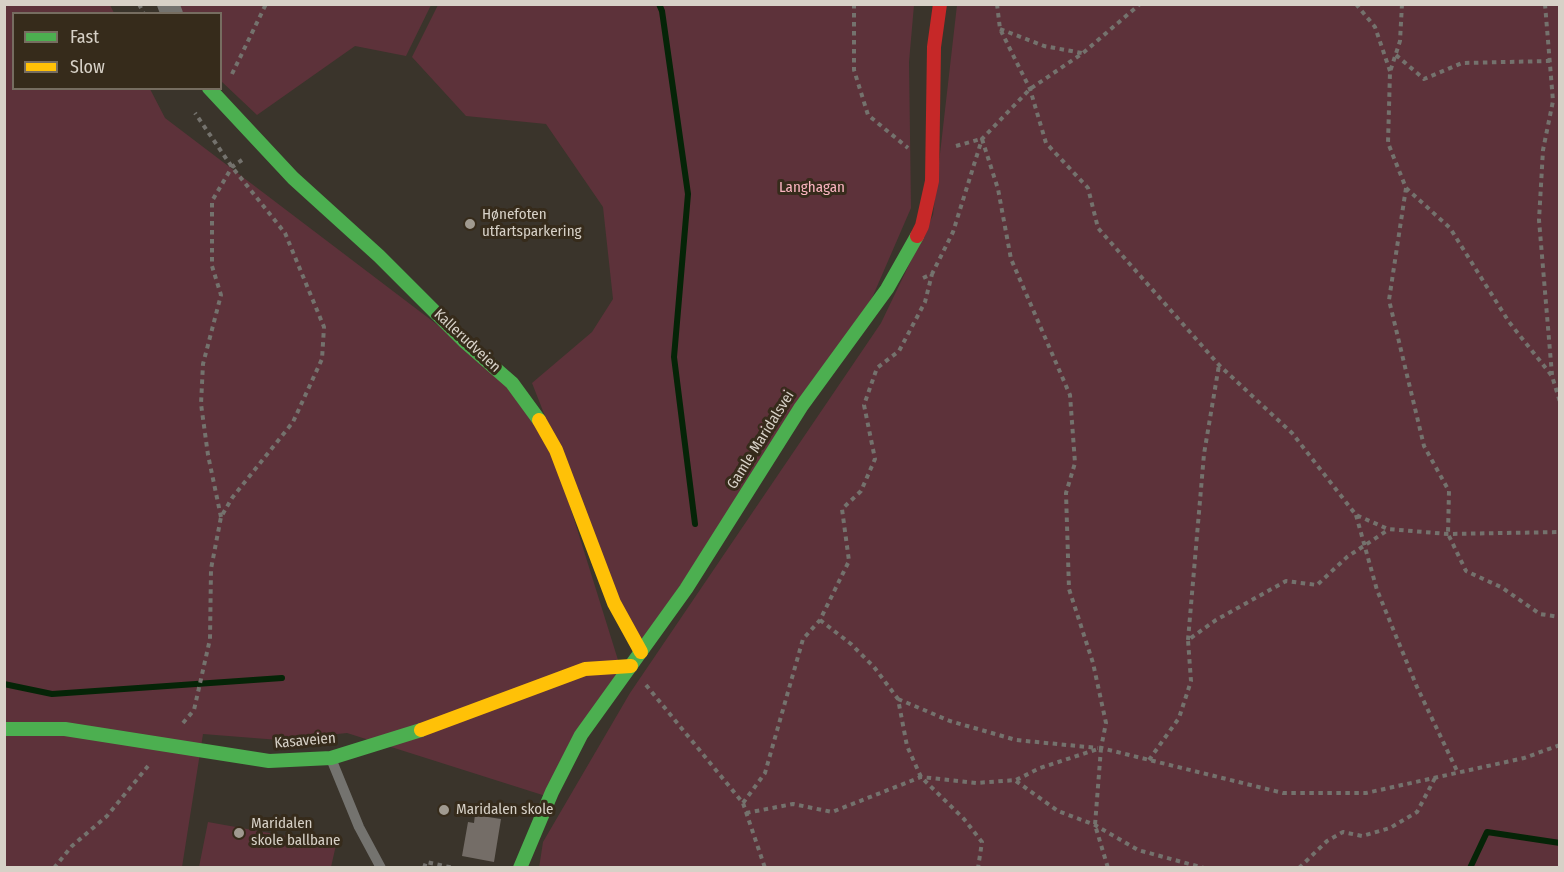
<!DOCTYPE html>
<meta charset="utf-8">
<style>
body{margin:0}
#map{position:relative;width:1564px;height:872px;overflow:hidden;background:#3a342b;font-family:"Fira Sans Condensed",sans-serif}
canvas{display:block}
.frame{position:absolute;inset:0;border:6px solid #d7d1c7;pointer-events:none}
.legend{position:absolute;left:12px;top:12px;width:210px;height:78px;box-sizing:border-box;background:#362b1b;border:2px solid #766d60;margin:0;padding:8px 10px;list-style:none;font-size:18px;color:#d7d1c7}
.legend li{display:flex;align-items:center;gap:12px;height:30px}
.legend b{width:30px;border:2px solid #766d60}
</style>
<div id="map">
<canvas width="1564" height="872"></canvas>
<div class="frame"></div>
<ul class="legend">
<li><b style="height:8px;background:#4caf50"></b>Fast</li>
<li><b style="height:8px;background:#ffc107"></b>Slow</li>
</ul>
</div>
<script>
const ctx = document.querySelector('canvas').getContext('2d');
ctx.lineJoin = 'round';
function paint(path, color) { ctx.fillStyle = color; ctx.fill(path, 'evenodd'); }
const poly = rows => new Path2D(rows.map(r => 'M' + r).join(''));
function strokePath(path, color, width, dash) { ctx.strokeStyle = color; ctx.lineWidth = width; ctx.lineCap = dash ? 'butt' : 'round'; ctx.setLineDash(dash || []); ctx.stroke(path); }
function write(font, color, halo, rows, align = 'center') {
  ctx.font = font + ' "Fira Sans Condensed",sans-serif'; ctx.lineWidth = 6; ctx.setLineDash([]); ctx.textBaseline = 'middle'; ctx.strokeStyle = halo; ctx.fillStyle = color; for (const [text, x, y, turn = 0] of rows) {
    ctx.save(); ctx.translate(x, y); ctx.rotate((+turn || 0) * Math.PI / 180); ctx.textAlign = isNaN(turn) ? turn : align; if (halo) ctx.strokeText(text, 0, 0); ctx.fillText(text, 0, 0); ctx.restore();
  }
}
paint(poly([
 [5,5,110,5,114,13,14,14,14,88,150,89,165,118,518,386,554,455,623,676,552,798,347,733,279,740,203,734,182,867,5,868],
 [170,5,431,5,406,56,355,46,257,115,221,81,220,14,174,13],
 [438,5,914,5,909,62,911,208,872,298,637,650,532,383,592,332,613,299,603,207,546,124,466,116,412,57],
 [957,5,1559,5,1559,867,539,868,543,842,630,693,881,323,933,215],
 [208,822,336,845,331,867,199,867]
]), '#5d323a');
strokePath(poly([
 [659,4,662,11,688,194,674,357,695,524],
 [4,684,52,694,282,678],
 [1470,868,1487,832,1560,843]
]), '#052407', 6);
paint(poly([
 [475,815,501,819,494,862,462,856,468,822,474,823]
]), '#746d67');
strokePath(poly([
 [139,4,144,14],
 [854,4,854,70,868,115,908,148],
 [997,4,1000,29,1030,89,1046,143,1088,188,1098,228,1219,365,1292,433,1356,515,1388,529,1448,534,1560,532],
 [1356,4,1375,27,1390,71],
 [1402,4,1400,41,1390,72,1388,143,1406,188,1450,228,1509,322,1552,376,1560,402],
 [1545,4,1553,101,1543,150,1539,220,1552,375],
 [1000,29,1044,46,1082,53],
 [1396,55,1424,79,1462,63,1550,61],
 [232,74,266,4],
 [982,139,998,189,1011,259,1070,395,1075,463,1066,493,1069,589,1093,663,1106,723,1101,748,1283,793,1366,793,1524,758,1560,745],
 [956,146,981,139],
 [1406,188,1389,300,1424,446,1449,491,1448,534,1466,571,1501,587,1540,614,1560,617],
 [923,278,932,274,953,232,982,139,1030,89,1083,53,1140,4],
 [1356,515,1377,590,1417,687,1458,773],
 [221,517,208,455,201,404,203,364,221,295,212,266,212,201,232,167,242,160],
 [820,620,851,644,874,667,898,699,907,746,921,777,964,819,982,842,978,868],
 [1188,640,1204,454,1219,365],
 [646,685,743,803,765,868],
 [898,699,950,721,1016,740,1098,748],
 [183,723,194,710,210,639,211,569,221,517,232,498,293,422,322,359,324,327,285,233,232,167,195,113],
 [1101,748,1095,825,1108,868],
 [1149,760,1179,718,1191,681,1188,640,1216,620,1286,581,1317,585,1347,557,1388,530],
 [1016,781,1058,811,1095,825,1138,850,1204,868],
 [743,803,765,773,803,639,820,620,849,561,842,509,861,491,875,459,864,405,877,368,899,351,925,302,932,274],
 [746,813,793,804,832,812,921,777,976,783,1016,780,1040,768,1101,748],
 [54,868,72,846,107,816,148,766],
 [424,868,426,862,454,868],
 [1299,868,1327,841,1343,832,1362,836,1390,828,1417,812,1435,778]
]), '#74726d', 4, [4.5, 4.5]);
strokePath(poly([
 [332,761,359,827,381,868]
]), '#74736f', 10);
strokePath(poly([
 [168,4,172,14]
]), '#74736f', 22);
strokePath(poly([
 [209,88,293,178,379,256,465,342,512,383,539,420],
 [4,729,65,729,269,761,331,758,421,730],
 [520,868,552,792,581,735,686,589,801,407,887,289,917,236]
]), '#4caf50', 14);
strokePath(poly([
 [539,420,556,450,614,603,641,652],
 [421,730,585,669,631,666]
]), '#ffc107', 14);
strokePath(poly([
 [917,236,922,226,932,181,934,47,940,4]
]), '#c62828', 14);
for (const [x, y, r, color] of [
 [470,224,6,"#a09a90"],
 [444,810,6,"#a09a90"],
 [239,833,6,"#a09a90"]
]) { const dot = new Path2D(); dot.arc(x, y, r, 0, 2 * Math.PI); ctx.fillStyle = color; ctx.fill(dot); strokePath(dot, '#362b1b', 2); }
write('15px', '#fbb5c1', '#362b1b', [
 ["Langhagan",812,188]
]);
write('15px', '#d7d1c7', '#362b1b', [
 ["Hønefoten",482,215],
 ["utfartsparkering",482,232],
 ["Maridalen skole",456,810],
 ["Maridalen",251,824],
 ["skole ballbane",251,841]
], 'left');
write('15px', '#d7d1c7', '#362b1b', [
 ["Kallerudveien",467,341,43],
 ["Gamle Maridalsvei",761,440,-58],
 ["Kasaveien",305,741,-5]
]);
</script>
